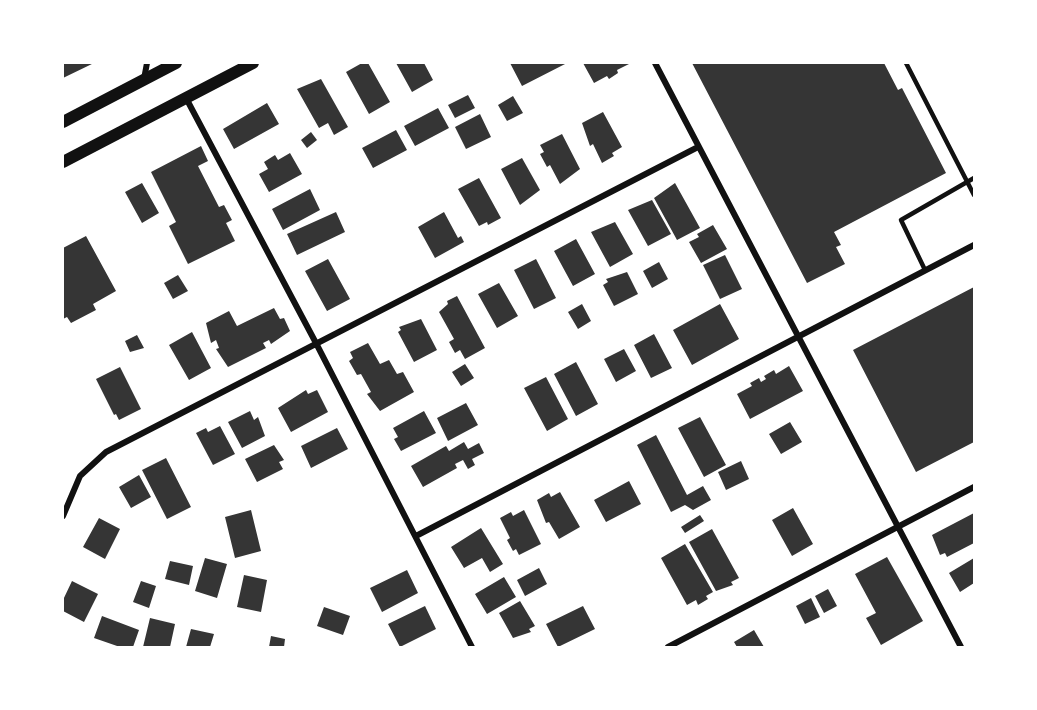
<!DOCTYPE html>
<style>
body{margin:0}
#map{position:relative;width:1037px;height:710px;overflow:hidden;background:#fff;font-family:"Varela Round",sans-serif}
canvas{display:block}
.frame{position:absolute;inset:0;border:64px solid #fff;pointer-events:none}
</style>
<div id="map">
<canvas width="1037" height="710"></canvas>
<div class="frame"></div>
</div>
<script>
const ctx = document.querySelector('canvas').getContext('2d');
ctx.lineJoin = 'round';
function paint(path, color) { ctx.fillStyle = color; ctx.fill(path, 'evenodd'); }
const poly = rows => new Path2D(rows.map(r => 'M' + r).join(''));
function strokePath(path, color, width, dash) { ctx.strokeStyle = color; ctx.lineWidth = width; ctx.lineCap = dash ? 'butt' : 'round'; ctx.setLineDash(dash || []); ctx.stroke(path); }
paint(poly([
 [63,63,94,63,63,78],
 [362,63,368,63,390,102,369,114,346,72],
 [396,63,424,63,433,80,412,92],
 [510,63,567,63,522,86],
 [583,63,631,63,617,70,618,73,609,79,607,76,594,83],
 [692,63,884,63,898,90,902,88,946,173,834,232,841,245,836,247,845,264,807,283],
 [321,79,348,127,334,135,328,123,319,128,297,89],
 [468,95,475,108,455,118,448,105],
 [513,96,523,113,507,121,498,105],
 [267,103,279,124,234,149,223,129],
 [438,108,449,128,415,146,404,126],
 [603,112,622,147,612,153,614,156,602,163,593,144,590,146,582,123],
 [480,114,491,137,466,149,455,127],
 [396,130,407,150,373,168,362,148],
 [311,132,317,140,307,148,301,140],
 [562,134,580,169,560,184,550,165,547,167,540,154,544,152,540,145],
 [201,146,208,161,198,166,219,207,224,205,232,220,226,223,235,241,188,264,169,226,176,222,151,172],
 [290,153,302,174,269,192,259,174,268,169,264,162,275,155,278,160],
 [522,158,540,190,520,205,501,169],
 [479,178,501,218,488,225,487,222,479,226,458,189],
 [142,183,159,213,142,223,125,192],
 [675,183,700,228,677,240,654,198],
 [310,189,320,210,283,230,272,209],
 [652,200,671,234,648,246,628,210],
 [336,212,345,232,297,255,287,234],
 [444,212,458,238,461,236,464,242,435,258,418,227],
 [615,222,633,254,610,267,591,232],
 [713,225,727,249,701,263,689,242,699,237,697,234],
 [86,236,116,291,93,304,96,310,71,323,67,317,63,319,63,248],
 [576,239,595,274,573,286,554,251],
 [725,255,742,289,720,299,703,265],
 [328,259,350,299,327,311,305,271],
 [536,259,556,298,534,309,514,270],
 [659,262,668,279,652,288,643,271],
 [627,272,638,294,614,306,603,285,608,282,606,279],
 [178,275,188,291,173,299,164,283],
 [499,283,518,316,497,328,478,294],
 [974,287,974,442,916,472,853,350],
 [457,296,485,348,465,359,460,350,455,353,449,342,454,339,439,312,448,304,447,301],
 [582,304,591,321,578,329,568,312],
 [720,304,739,339,692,365,673,330],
 [274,308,280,319,284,318,290,331,271,344,269,340,263,343,266,348,228,367,216,349,219,348,216,340,211,343,206,323,229,311,237,326],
 [421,319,437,350,414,362,398,332,401,330,399,327],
 [192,332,211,368,189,380,169,345],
 [654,334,672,368,651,378,634,345],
 [137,335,144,348,130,352,125,341],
 [368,343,380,364,389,360,397,374,403,372,414,392,380,411,367,394,371,392,361,374,357,375,349,361,353,358,350,352],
 [624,349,636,371,616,382,604,359],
 [576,362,598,404,576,416,554,374],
 [465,364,474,378,461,386,452,372],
 [789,366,803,391,750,419,737,394,752,386,750,383,759,378,761,382,766,379,764,376,774,370,776,374],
 [120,367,141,409,119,420,116,414,114,415,96,379],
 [546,377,568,419,547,431,524,388],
 [306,390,308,394,317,390,328,412,291,432,278,408],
 [466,403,478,425,448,441,437,418],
 [250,411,254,420,258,417,265,436,242,448,228,422],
 [424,411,436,433,401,451,394,439,398,437,393,428],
 [700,417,726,465,704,477,678,428],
 [790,422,802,442,781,454,769,434],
 [220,426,235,454,213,465,196,433,206,428,208,432],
 [337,428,348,449,311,468,301,446],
 [656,435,687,495,703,486,711,500,693,510,685,505,671,512,637,445],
 [464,442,468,449,479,443,484,453,472,459,475,465,468,469,463,460,455,464,457,468,423,487,411,466,446,446,449,451],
 [274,445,284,460,279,462,283,469,257,482,245,459],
 [166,458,191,507,167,519,142,470],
 [741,461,749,479,726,490,718,472],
 [139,475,151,497,131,508,119,487],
 [629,481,641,504,606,522,594,500],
 [560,492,580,527,559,539,549,522,546,523,537,500,549,493,551,497],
 [793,508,813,544,792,556,772,520],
 [251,510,261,551,235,558,225,517],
 [524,510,541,544,519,555,516,549,513,551,507,540,510,538,500,518,511,512,513,516],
 [974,513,974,543,947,557,945,553,940,555,932,535],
 [700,515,704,521,685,533,681,527],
 [99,518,120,529,105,559,83,547],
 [481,528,503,564,490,572,482,558,464,568,451,547],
 [712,529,739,578,731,582,733,585,716,591,689,542],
 [685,544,713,592,706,596,708,599,698,605,696,600,687,605,661,558],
 [887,557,923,621,881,645,866,618,876,613,855,574],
 [205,558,227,564,217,598,195,591],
 [974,558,974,583,960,592,949,573],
 [170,561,193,566,189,585,165,579],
 [539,568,547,584,525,596,517,580],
 [407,570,418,593,382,612,370,588],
 [244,575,267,580,261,612,237,607],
 [504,577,516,597,487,614,475,594],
 [72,581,98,594,84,622,63,611,63,600],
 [141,581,156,586,149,608,133,602],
 [828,589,837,606,824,613,815,596],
 [811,598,820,617,805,624,796,606],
 [520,601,535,626,529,629,531,632,513,638,499,613],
 [425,606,436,629,400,647,388,624],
 [583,606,595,629,558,647,546,624],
 [324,607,350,616,343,635,317,626],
 [102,616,139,630,133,647,120,647,94,638],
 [150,618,175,624,170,647,143,647],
 [191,629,214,634,210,647,186,647],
 [754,630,764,647,737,647,734,642],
 [271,636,285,639,284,647,269,647]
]), '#353535');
strokePath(poly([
 [906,63,974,195],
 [925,270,901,220,974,178]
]), '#111', 4.5);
strokePath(poly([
 [655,63,961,647],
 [144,79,147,63],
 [186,98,317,345,472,647],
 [63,516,80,476,106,452,698,147],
 [416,536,974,245],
 [668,647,974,487]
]), '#111', 6);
strokePath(poly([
 [63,122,176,63],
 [63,162,253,63]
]), '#111', 12);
</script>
